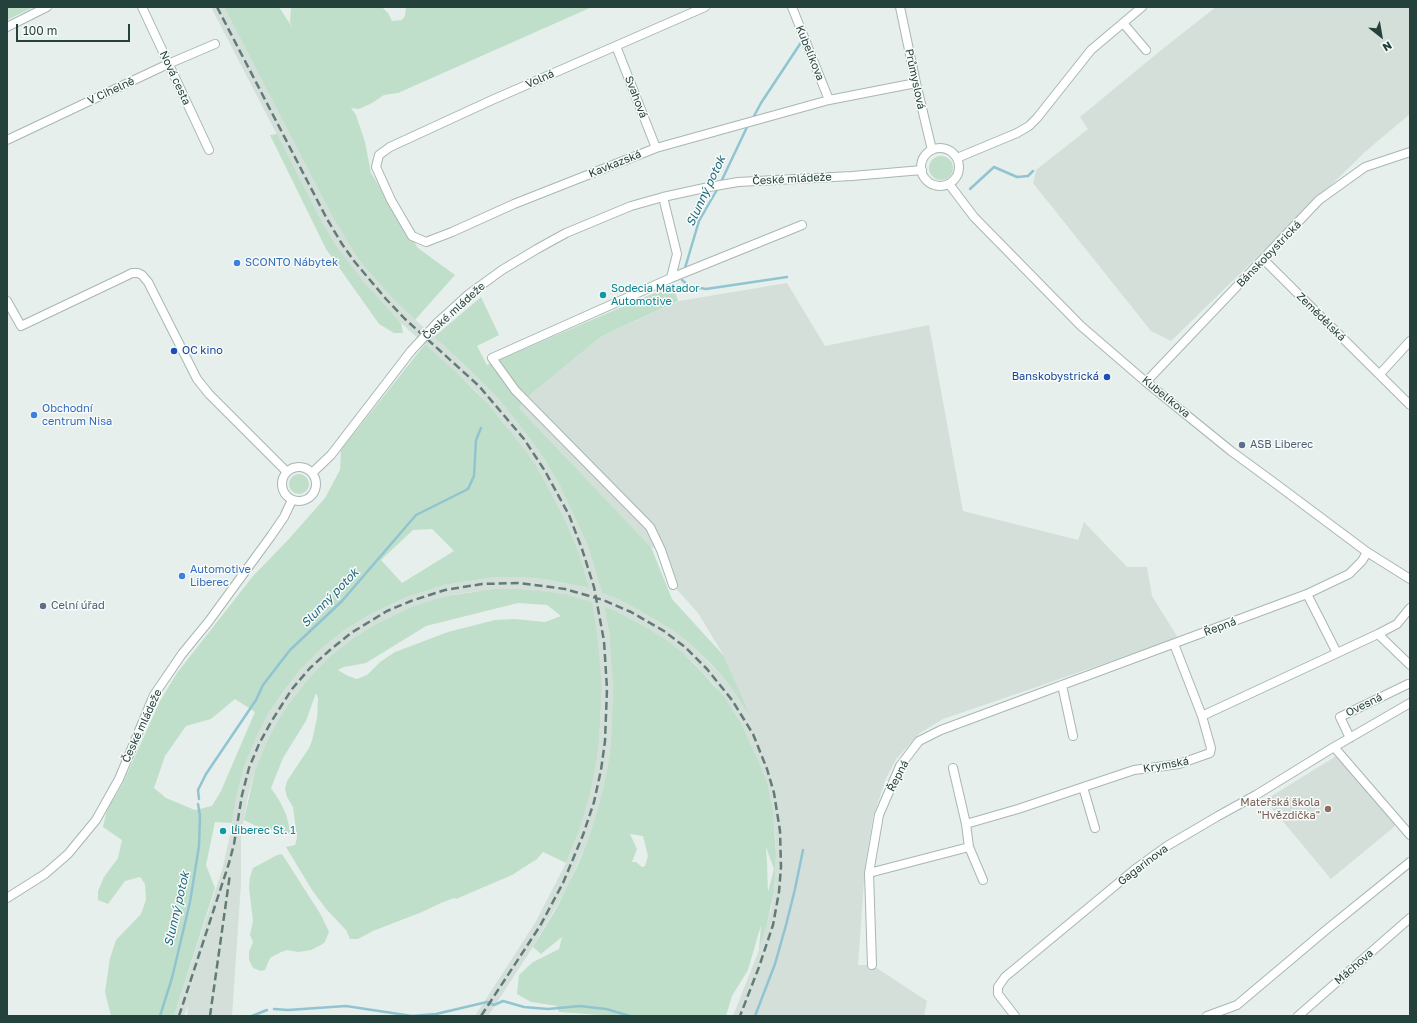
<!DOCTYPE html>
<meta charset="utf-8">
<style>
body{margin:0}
#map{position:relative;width:1417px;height:1023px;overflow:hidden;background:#e6efeb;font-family:"Golos Text",sans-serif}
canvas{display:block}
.frame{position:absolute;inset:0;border:8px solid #25413b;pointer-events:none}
.north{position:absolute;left:1361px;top:16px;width:40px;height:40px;-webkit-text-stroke:3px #f7fbf9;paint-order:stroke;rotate:149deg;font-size:11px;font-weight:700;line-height:16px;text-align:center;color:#25413b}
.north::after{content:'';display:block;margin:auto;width:14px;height:18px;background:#25413b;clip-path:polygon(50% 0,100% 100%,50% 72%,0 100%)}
.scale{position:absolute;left:16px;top:24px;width:114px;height:18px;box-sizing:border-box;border:2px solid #25413b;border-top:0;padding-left:5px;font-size:12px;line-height:14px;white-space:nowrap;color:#25413b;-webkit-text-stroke:3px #f7fbf9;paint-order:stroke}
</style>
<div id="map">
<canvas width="1417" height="1023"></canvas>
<div class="frame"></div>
<div class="north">N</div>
<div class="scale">100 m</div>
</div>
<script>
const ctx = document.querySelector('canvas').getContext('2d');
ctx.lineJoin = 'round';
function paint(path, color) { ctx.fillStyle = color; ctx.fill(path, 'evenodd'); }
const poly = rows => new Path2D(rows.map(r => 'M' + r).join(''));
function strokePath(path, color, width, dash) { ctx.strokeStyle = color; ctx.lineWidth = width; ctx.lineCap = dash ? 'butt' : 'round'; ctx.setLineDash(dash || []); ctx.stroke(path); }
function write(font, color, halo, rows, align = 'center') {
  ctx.font = font + ' "Golos Text",sans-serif'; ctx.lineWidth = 3; ctx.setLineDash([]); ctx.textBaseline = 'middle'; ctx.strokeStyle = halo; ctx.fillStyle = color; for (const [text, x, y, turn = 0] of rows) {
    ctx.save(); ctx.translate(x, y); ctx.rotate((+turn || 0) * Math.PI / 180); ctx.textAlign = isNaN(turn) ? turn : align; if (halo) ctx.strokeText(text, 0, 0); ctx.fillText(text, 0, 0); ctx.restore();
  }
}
paint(poly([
 [211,7,224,7,332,216,371,274,409,314,466,366,497,397,528,436,545,460,560,486,588,546,602,593,620,600,649,616,674,631,689,643,722,676,734,692,748,713,724,656,698,613,673,585,661,550,651,547,519,408,531,394,602,336,679,301,787,283,825,346,929,325,963,511,1078,540,1084,522,1127,567,1147,567,1152,596,1178,638,993,702,943,719,920,733,897,758,886,778,873,817,865,867,858,965,872,965,927,1001,924,1016,733,1016,759,950,771,910,774,892,776,854,775,832,770,797,761,766,741,723,733,710,713,683,694,663,667,640,644,626,616,611,604,606,609,632,613,689,611,742,607,771,599,804,589,837,568,886,533,947,488,1016,475,1016,535,923,566,863,578,833,599,741,602,689,564,594,519,589,470,592,446,596,411,607,376,624,352,639,329,657,309,678,278,720,267,741,255,770,248,796,241,837,241,884,232,1016,187,1016,188,1005,184,1016,174,1016,222,870,230,835,237,794,244,767,257,736,268,714,300,670,322,648,346,629,371,614,407,597,443,585,494,577,519,577,543,579,588,588,578,550,566,522,550,491,519,442,498,416,475,390,401,323,382,303,349,265,337,247,322,222],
 [1216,7,1410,7,1410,114,1366,151,1171,341,1151,331,1033,183,1036,170,1088,129,1080,117,1160,51],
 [1338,755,1394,821,1395,826,1331,879,1265,800]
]), '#d4dfda');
paint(poly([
 [7,7,34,7,7,20],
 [224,7,279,7,292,27,290,22,291,7,382,7,388,13,392,21,402,20,405,16,406,7,592,7,398,93,384,95,372,103,359,109,351,108,356,115,365,142,371,173,418,248,455,275,415,320,390,295,371,274,358,258,332,216],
 [277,134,322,222,337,247,363,281,401,323,403,333,394,333,379,324,326,249,270,135],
 '929 168a12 12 0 1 1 24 0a12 12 0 1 1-24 0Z',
 [673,285,678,301,602,336,531,394,519,408,651,547,672,599,724,656,751,718,734,692,722,676,712,665,689,643,674,631,649,616,620,600,602,593,588,546,560,486,545,460,528,436,497,397,466,366,434,337,481,297,499,335,477,346,487,365],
 [425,344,458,374,488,404,519,442,536,466,550,491,566,522,578,550,589,588,543,579,519,577,494,577,444,585,407,597,371,614,346,629,322,648,300,670,282,694,268,714,257,736,244,767,237,794,232,823,215,822,206,865,215,888,174,1016,111,1016,105,992,110,958,116,940,141,914,146,900,145,884,140,877,125,881,108,904,98,900,98,891,104,877,118,858,122,840,103,827,107,810,122,785,160,701,177,673,253,576,288,540,325,498,340,470,341,450],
 [432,529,454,551,402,583,381,560,413,530],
 [235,699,255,712,221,791,212,806,195,810,166,798,154,788,165,756,186,726,211,719],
 '289 484a10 10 0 1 1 20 0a10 10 0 1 1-20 0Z',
 [495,589,519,589,542,591,564,594,592,602,597,634,600,665,602,689,599,741,595,769,588,801,578,833,566,863,543,852,537,859,512,875,456,899,454,898,441,903,422,912,373,931,358,939,350,939,346,930,327,910,312,890,286,847,295,845,297,838,293,807,287,797,285,789,287,781,309,748,312,741,317,718,318,698,316,693,306,721,283,758,271,788,279,800,286,814,291,834,256,826,244,820,255,770,267,741,278,720,292,700,309,678,329,657,352,639,376,624,411,607,429,601,446,596],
 [518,603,547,605,561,616,545,622,515,619,495,620,448,632,395,652,380,662,367,675,357,679,348,676,338,670,344,667,366,663,426,626],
 [604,606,616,611,644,626,667,640,682,652,703,673,725,698,741,723,761,766,767,783,773,811,776,854,774,892,767,924,759,950,761,925,748,970,732,996,726,1016,613,1016,559,1012,557,1006,531,1002,517,994,519,975,533,962,559,949,562,937,541,954,533,947,556,909,577,867,589,837,599,804,607,771,611,742,613,689,609,632],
 [630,834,643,836,648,856,645,866,642,867,636,862,632,862,637,849],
 [766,847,774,869,768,892,767,862],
 [282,854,321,915,329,932,325,942,321,945,311,950,298,952,287,950,281,952,270,958,265,970,261,971,253,968,249,960,249,952,253,942,250,935,253,921,249,887,250,877,253,868,277,855]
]), '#c0dfca');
strokePath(poly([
 [754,116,761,103,802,41],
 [720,184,748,125],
 [970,189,994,167,1017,177,1028,176,1033,171],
 [685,268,699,221,718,188],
 [682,280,689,286,683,288],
 [689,286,706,289,787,277],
 [199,799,198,790,206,774,256,700,263,685,290,650,342,601,416,515,468,489,474,476,476,440,481,428],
 [274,1009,288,1010,346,1006,412,1016,436,1014,487,1002,494,1005,503,1001,524,1007,548,1009,580,1006,606,1009,630,1016],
 [160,1016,172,978,190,902,199,846,200,816,198,804],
 [252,1016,267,1010],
 [755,1016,775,964,786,925,795,889,803,850]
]), '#91c4d1', 2.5);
const minor = poly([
 [142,7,209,150],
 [705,7,492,100,390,147,379,155,376,167,391,200,412,236,426,242,452,232,514,204,656,148,829,100,916,83],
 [792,7,829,100],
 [900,7,916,83,932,150],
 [1123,23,1146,50],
 [7,27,47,7],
 [616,46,656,148],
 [7,140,168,64,215,44],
 '921 167a19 19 0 1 1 38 0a19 19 0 1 1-38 0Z',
 [957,158,1017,133,1029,126,1037,118,1091,50,1142,7],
 [949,184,974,217,1081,326,1146,382,1231,451,1272,481,1367,552,1410,579],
 [663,197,677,254,671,278,802,225],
 [1263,259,1410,405],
 [671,278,492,358,515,390,650,527,661,550,673,585],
 [7,301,21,326,126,276,132,273,138,273,142,275,148,282,197,379,209,394,287,472],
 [437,323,469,294,502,270,537,249,566,233,631,206,663,197,709,187,738,182,852,176,922,170],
 [1380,374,1410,341],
 [1146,382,1319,200,1365,167,1410,152],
 '282 484a17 17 0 1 1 34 0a17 17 0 1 1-34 0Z',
 [312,473,331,455,411,351],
 [1307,594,1337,653],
 [1378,634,1410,665],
 [1174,644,1202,716],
 [1062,685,1073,736],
 [1350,738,1340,717,1408,684],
 [1334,747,1410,835],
 [953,768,966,824],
 [1083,787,1095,828],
 [969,847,983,880],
 [869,873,969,847,966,824,1018,809,1134,770,1179,764,1210,753,1211,748,1202,716,1378,634,1397,624,1410,608],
 [7,898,45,874,68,854,96,820,119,779,154,695,182,654,209,621,271,536,284,517,292,500],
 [872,965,869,873,879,815,900,766,919,741,941,730,1307,594,1349,574,1362,561,1367,552],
 [1015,1016,998,994,998,987,1005,977,1134,870,1167,846,1218,816,1256,795,1334,747,1410,703],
 [1207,1016,1237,1005,1326,930,1410,862],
 [1298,1016,1410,918]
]);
strokePath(minor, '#a8b7b3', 10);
strokePath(minor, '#fff', 8);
strokePath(poly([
 [217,7,327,219,342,244,354,261,386,299,405,319,479,386,524,439,545,471,569,515,582,549,594,587,604,641,607,689,605,741,601,770,594,802,583,835,563,883,540,926,481,1016],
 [179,1016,229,863,234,844,242,795,249,768,259,744,271,722,292,689,310,668,330,650,351,633,387,611,411,601,445,590,482,584,519,583,565,589,603,600,631,612,664,631,685,647,707,669,732,700,753,734,767,769,774,793,780,831,781,867,779,892,773,925,759,967,740,1016],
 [210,1016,230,874]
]), '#607c76', 2.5, [8, 4]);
const minorBridge = poly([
 [411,351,437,323]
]);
strokePath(minorBridge, '#a8b7b3', 10, []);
strokePath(minorBridge, '#fff', 8);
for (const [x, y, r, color] of [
 [237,263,4,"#3f7fe0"],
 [603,295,4,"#0f9aa8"],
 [174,351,4,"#1a4fb4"],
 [1107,377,4,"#1a4fb4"],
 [34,415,4,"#3f7fe0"],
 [1242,445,4,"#5c6f8a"],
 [182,576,4,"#3f7fe0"],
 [43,606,4,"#5c6f8a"],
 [1328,809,4,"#8d6e63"],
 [223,831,4,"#0f9aa8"]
]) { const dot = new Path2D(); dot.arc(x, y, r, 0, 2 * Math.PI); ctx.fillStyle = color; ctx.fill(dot); strokePath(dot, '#f7fbf9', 1.5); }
write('11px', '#25413b', '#f7fbf9', [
 ["Kubelíkova",810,53,68],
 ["Nová cesta",175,78,65],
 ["Volná",540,79,-24],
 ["Průmyslová",915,79,78],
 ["V Cihelně",111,91,-25],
 ["Svahová",636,97,69],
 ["Kavkazská",615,164,-22],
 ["České mládeže",792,179,-3],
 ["Bánskobystrická",1269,254,-46],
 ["České mládeže",454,311,-42],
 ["Zemědělská",1321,317,45],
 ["Kubelíkova",1166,397,39],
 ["Řepná",1220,627,-21],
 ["Ovesná",1364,705,-26],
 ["České mládeže",142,726,-65],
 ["Krymská",1166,765,-10],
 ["Řepná",898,776,-63],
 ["Gagarinova",1143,865,-37],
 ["Máchova",1354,967,-41]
]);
write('11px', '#366cbe', '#f7fbf9', [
 ["SCONTO Nábytek",245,263],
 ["Obchodní",42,409],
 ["centrum Nisa",42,422],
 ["Automotive",190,570],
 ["Liberec",190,583]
], 'left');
write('11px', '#0d838f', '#f7fbf9', [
 ["Sodecia Matador",611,289],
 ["Automotive",611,302],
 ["Liberec St. 1",231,831]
], 'left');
write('11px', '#164399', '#f7fbf9', [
 ["OC kino",182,351],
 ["Banskobystrická",1099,377,"right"]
], 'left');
write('11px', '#4e5e75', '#f7fbf9', [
 ["ASB Liberec",1250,445],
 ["Celní úřad",51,606]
], 'left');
write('11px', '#785e54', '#f7fbf9', [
 ["Mateřská škola",1320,803],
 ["\"Hvězdička\"",1320,816]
], 'right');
write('italic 12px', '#20677c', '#f7fbf9', [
 ["Slunný potok",706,191,-65],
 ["Slunný potok",330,598,-46],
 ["Slunný potok",177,909,-77]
]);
</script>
